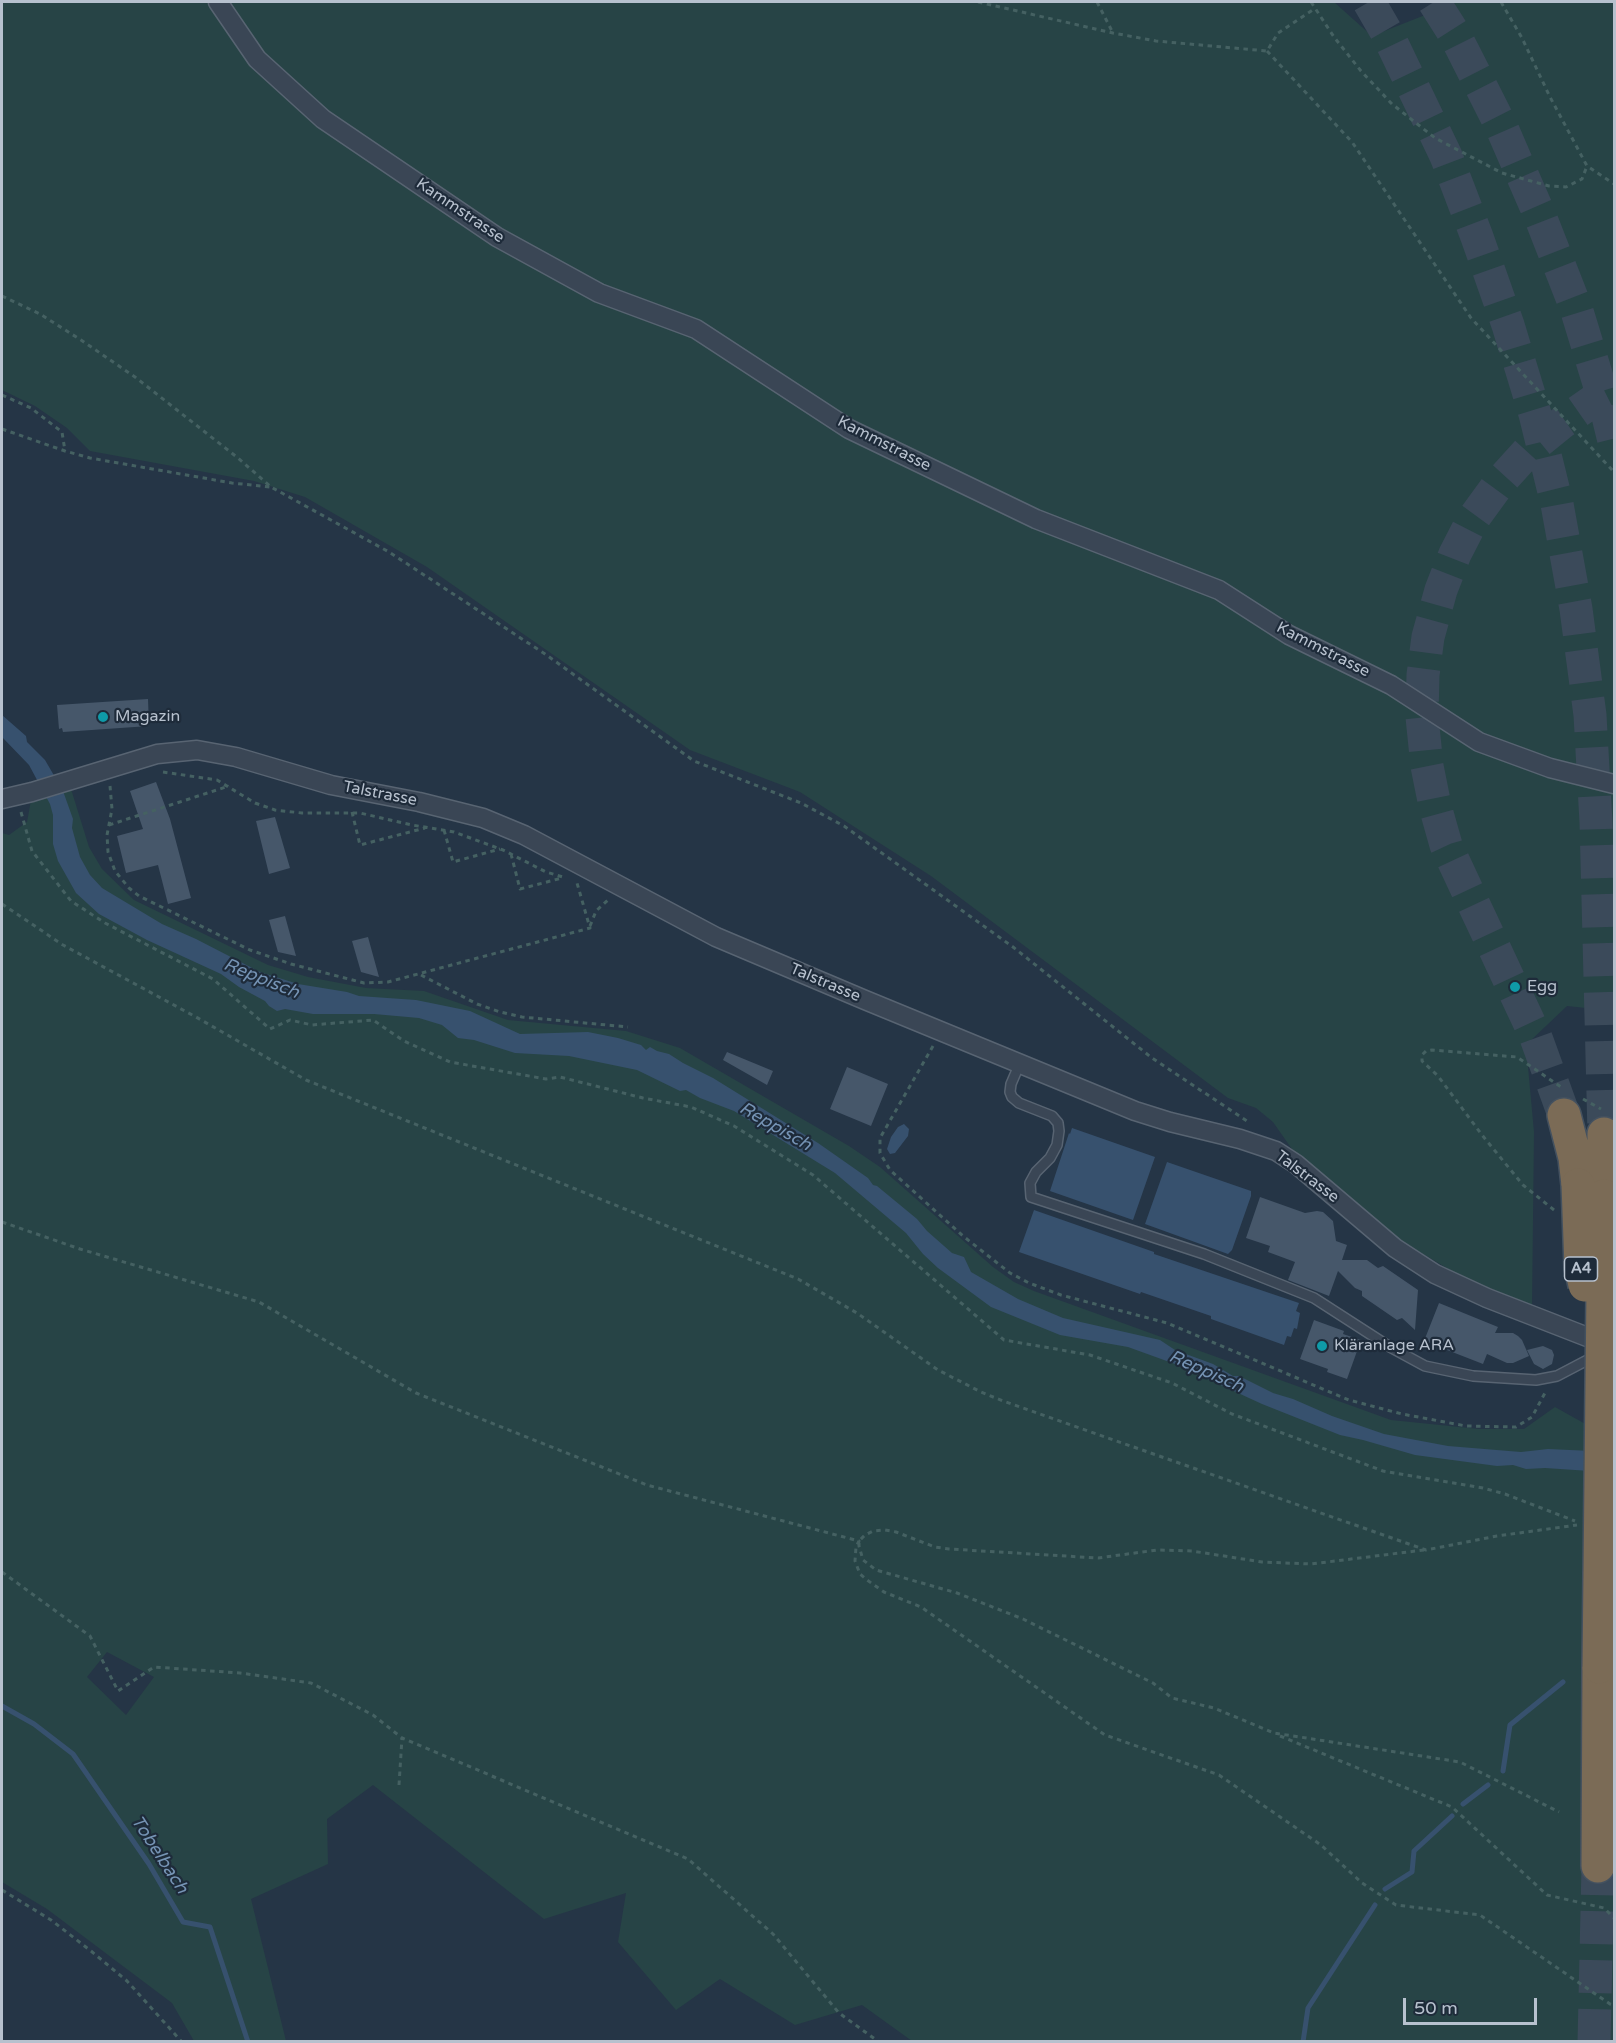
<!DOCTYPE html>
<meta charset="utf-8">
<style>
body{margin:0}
#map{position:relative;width:1616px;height:2043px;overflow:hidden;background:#253546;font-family:"Varela Round",sans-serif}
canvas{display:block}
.frame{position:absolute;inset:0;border:3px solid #b7c1ce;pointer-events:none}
.scale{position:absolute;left:1403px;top:1998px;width:134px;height:27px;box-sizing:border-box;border:3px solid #b7c1ce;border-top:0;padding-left:8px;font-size:18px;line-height:21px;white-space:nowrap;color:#b7c1ce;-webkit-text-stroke:4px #1e2b3a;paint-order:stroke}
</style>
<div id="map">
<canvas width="1616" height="2043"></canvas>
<div class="frame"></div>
<div class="scale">50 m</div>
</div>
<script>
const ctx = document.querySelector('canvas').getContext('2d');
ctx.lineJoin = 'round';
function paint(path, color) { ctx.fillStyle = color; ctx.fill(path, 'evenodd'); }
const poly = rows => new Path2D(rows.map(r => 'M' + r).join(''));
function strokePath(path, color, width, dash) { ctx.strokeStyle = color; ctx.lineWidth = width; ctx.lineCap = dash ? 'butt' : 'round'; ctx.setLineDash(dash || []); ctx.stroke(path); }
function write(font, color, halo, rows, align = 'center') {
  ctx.font = font + ' "Varela Round",sans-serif'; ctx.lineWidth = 4.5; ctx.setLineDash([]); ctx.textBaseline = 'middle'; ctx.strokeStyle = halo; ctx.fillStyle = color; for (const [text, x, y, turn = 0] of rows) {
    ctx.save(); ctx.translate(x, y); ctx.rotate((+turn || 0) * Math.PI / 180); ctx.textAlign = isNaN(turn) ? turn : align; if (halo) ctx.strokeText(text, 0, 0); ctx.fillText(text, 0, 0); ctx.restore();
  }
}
paint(poly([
 [2,2,1334,2,1372,36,1458,2,1614,2,1614,1011,1567,1006,1526,1045,1534,1132,1532,1307,1457,1274,1401,1241,1294,1152,1273,1122,1256,1108,1228,1098,931,876,800,792,690,750,427,567,305,497,254,481,90,451,67,428,35,406,2,390],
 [71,789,89,847,102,869,134,900,268,965,308,977,366,988,424,991,508,1020,626,1031,680,1048,849,1146,880,1167,993,1267,1014,1282,1034,1291,1391,1420,1479,1429,1524,1429,1555,1407,1614,1440,1614,2041,912,2041,862,2005,795,2025,720,1979,676,2010,618,1942,626,1893,544,1919,373,1785,327,1819,328,1864,251,1899,286,2041,194,2041,172,2003,47,1909,2,1882,2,833,9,835,27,822,31,800],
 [107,1652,154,1677,126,1715,87,1677]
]), '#274446');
paint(poly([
 [2,715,26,736,27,742,45,760,63,791,73,819,72,828,80,857,90,875,102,888,162,924,196,939,260,972,298,984,347,992,359,996,416,1000,470,1011,520,1034,588,1032,618,1038,641,1045,646,1050,650,1047,657,1051,669,1054,683,1063,713,1078,818,1143,868,1178,873,1185,877,1186,917,1219,927,1231,952,1253,964,1257,971,1272,1018,1299,1063,1318,1160,1340,1175,1350,1213,1364,1233,1376,1239,1376,1273,1393,1293,1399,1332,1416,1384,1434,1448,1446,1521,1452,1548,1449,1614,1452,1605,1472,1545,1468,1526,1469,1513,1465,1497,1466,1415,1455,1363,1440,1340,1435,1262,1404,1175,1364,1128,1347,1060,1335,991,1307,938,1268,923,1254,906,1233,835,1173,734,1111,700,1098,686,1090,680,1091,637,1070,569,1056,515,1053,474,1040,458,1038,442,1025,419,1018,374,1014,313,1014,285,1009,277,1011,269,1006,265,1001,239,987,221,974,147,940,99,914,76,893,58,861,53,844,53,815,50,804,29,765,2,737],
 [904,1124,909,1129,908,1136,895,1153,890,1154,887,1149,891,1137,898,1127],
 [1072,1128,1155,1157,1133,1220,1050,1191,1069,1133,1070,1134],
 [1167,1162,1251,1191,1251,1196,1232,1250,1228,1254,1145,1224],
 [1034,1210,1154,1252,1154,1254,1299,1303,1296,1311,1300,1313,1297,1329,1294,1328,1291,1337,1287,1336,1284,1345,1211,1319,1211,1316,1141,1292,1140,1294,1019,1252]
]), '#37516e');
strokePath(poly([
 [2,1706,34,1724,73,1754,149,1864,183,1922,210,1927,248,2042],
 [1503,1771,1510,1725,1563,1682],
 [1463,1804,1488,1785],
 [1385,1889,1412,1872,1414,1851,1452,1816],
 [1303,2042,1308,2008,1375,1905]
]), '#37516e', 5);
paint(poly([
 [148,699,149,726,63,732,62,728,59,729,57,705],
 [156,782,170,819,191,898,168,904,158,865,126,873,117,836,143,829,130,791],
 [275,817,290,868,269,874,256,821],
 [285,916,296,956,278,952,269,920],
 [368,937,379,977,361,972,352,941],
 [727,1052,773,1071,767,1085,723,1060],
 [847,1067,888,1084,871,1126,830,1109],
 [1260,1197,1305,1213,1317,1211,1323,1212,1333,1221,1336,1241,1347,1245,1342,1260,1367,1260,1378,1268,1383,1266,1418,1290,1415,1330,1402,1318,1397,1320,1362,1296,1362,1291,1355,1288,1338,1271,1329,1296,1288,1280,1295,1262,1268,1252,1270,1246,1246,1238],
 [1439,1303,1498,1327,1495,1333,1513,1333,1518,1336,1522,1340,1529,1356,1513,1363,1507,1363,1487,1354,1483,1364,1424,1341],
 [1314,1320,1344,1331,1343,1334,1361,1340,1347,1379,1327,1372,1328,1369,1300,1359],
 [1543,1346,1552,1350,1554,1355,1552,1364,1543,1369,1534,1364,1527,1350]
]), '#46576a');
strokePath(poly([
 [1369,2,1388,35,1446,156,1477,237,1508,325,1535,414,1557,504,1576,609,1590,715,1596,822,1604,1134],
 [1434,2,1455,35,1501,126,1540,216,1576,308,1604,400,1614,441],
 [1564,1115,1535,1035,1446,845,1435,806,1427,766,1422,717,1423,675,1428,637,1441,590,1455,554,1473,519,1500,482,1531,448,1563,422,1596,399,1614,390],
 [1594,2042,1598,1866]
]), '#3b4a5a', 33, [33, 16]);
const lane = poly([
 [1020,1063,1011,1084,1010,1092,1012,1097,1019,1103,1052,1116,1058,1123,1059,1131,1057,1145,1050,1158,1036,1172,1030,1183,1031,1197,1204,1254,1314,1298,1390,1347,1425,1366,1473,1376,1536,1380,1557,1376,1597,1355]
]);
const street = poly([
 [218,2,257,59,323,119,497,237,599,293,696,329,849,429,1036,519,1219,590,1289,635,1391,685,1479,742,1550,768,1614,784],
 [2,799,32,792,157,754,197,750,236,757,331,785,419,802,483,818,524,835,716,937,865,1000,1135,1111,1170,1122,1240,1139,1276,1151,1296,1164,1395,1248,1435,1274,1487,1298,1608,1345]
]);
const highway = poly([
 [1564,1115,1575,1158,1578,1185],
 [1604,1196,1604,1134],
 [1598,1866,1599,1667]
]);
strokePath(lane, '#586472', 12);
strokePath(street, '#586472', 21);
strokePath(highway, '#44515f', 36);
strokePath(poly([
 [978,2,1113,33,1156,41,1267,51,1278,33,1314,9],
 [1097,2,1113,33],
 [1311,2,1334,37,1361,71,1392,104,1435,138,1502,173,1549,186,1566,187,1582,179,1587,166],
 [1501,2,1522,38,1550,97,1587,166,1614,184],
 [1267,51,1352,142,1471,318,1614,472],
 [2,296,40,314,81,340,135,377,238,458,271,487,389,552,545,654,694,761,801,803,844,826,1013,947,1152,1058,1247,1121],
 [2,395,31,408,62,432,65,451],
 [2,429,65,451,90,458,232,483,270,487],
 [163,772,217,780,255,803,275,810,302,813,360,813,412,825,454,832,503,850,546,872,563,877],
 [110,786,112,809,107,835,108,852,115,871,129,888,139,896,250,950,291,964,364,983,388,982,590,928,577,883],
 [21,812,32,851,71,901,105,923,213,979,270,1029,290,1020,312,1025,373,1020,404,1041,450,1062,546,1079,560,1077,643,1098,691,1107,734,1126,813,1175,1004,1340,1090,1355,1172,1383,1232,1414,1383,1471,1483,1488,1505,1494,1575,1521],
 [352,812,360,845,425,828],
 [109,825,229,786],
 [444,830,453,862,500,849],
 [511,854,520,889,562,878],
 [2,904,63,945,196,1017,306,1080,798,1279,857,1313,938,1370,981,1392,1003,1401,1426,1550,1497,1536,1577,1525],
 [590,926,596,911,608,900],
 [421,975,477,1004,500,1012,522,1017,628,1027],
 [933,1046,880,1138,880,1153,890,1170,963,1236,1010,1273,1029,1283,1061,1295,1167,1323,1349,1400,1402,1414,1466,1426,1516,1427,1532,1417,1546,1391],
 [1583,1099,1601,1109],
 [1554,1210,1523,1185,1482,1135,1438,1076,1422,1061,1422,1055,1426,1051,1432,1050,1517,1057,1564,1089],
 [2,1222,80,1249,259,1302,416,1393,647,1485,859,1541,856,1547,855,1561,860,1574,867,1580,884,1592,921,1607,1105,1735,1219,1775,1321,1845,1362,1883,1396,1905,1480,1915,1610,2004,1614,2005],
 [1424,1550,1311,1564,1262,1562,1192,1551,1157,1550,1098,1558,949,1549,935,1547,896,1532,885,1530,873,1531,865,1535,859,1541,859,1546,863,1560,876,1570,957,1593,1023,1619,1153,1683,1172,1698,1214,1708,1274,1733,1460,1762,1559,1812],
 [2,1572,90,1636,118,1691,154,1667,240,1673,311,1683,373,1715,402,1738,688,1859,773,1934,839,2013,879,2042],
 [1280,1736,1452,1807,1547,1895,1604,1908,1614,1918],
 [399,1785,402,1738],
 [2,1890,51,1920,91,1951,127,1981,182,2042]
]), '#456162', 3, [4.5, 4.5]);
strokePath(lane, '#3a4655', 9);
strokePath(street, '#3a4655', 18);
strokePath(highway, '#7b6b56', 33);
const highwayBridge = poly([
 [1578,1185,1581,1267,1585,1285],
 [1599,1667,1604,1196]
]);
strokePath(highwayBridge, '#44515f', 36, []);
strokePath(highwayBridge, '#7b6b56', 33);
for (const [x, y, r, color] of [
 [103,717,6,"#0f9aa8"],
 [1515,987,6,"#0f9aa8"],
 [1322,1346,6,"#0f9aa8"]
]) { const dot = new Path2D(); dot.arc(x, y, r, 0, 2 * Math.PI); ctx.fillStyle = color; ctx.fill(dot); strokePath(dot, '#1e2b3a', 2); }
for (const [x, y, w] of [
 [1581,1269,33]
]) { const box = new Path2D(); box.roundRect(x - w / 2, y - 12, w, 24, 4.5); ctx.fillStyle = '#1e2b3a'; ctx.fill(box); strokePath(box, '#b7c1ce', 1.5); }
write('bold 15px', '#b7c1ce', null, [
 ["A4",1581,1269]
]);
write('16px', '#b7c1ce', '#1e2b3a', [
 ["Kammstrasse",460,211,34],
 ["Kammstrasse",884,444,27],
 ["Kammstrasse",1323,650,27],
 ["Talstrasse",380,794,11],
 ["Talstrasse",825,983,23],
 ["Talstrasse",1307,1177,37]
]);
write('16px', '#b7c1ce', '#1e2b3a', [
 ["Magazin",115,717],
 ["Egg",1527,987],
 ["Kläranlage ARA",1334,1346]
], 'left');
write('italic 18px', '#7593b4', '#1e2b3a', [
 ["Reppisch",261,979,22],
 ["Reppisch",775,1127,30],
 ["Reppisch",1206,1372,24],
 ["Tobelbach",159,1855,57]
]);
</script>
